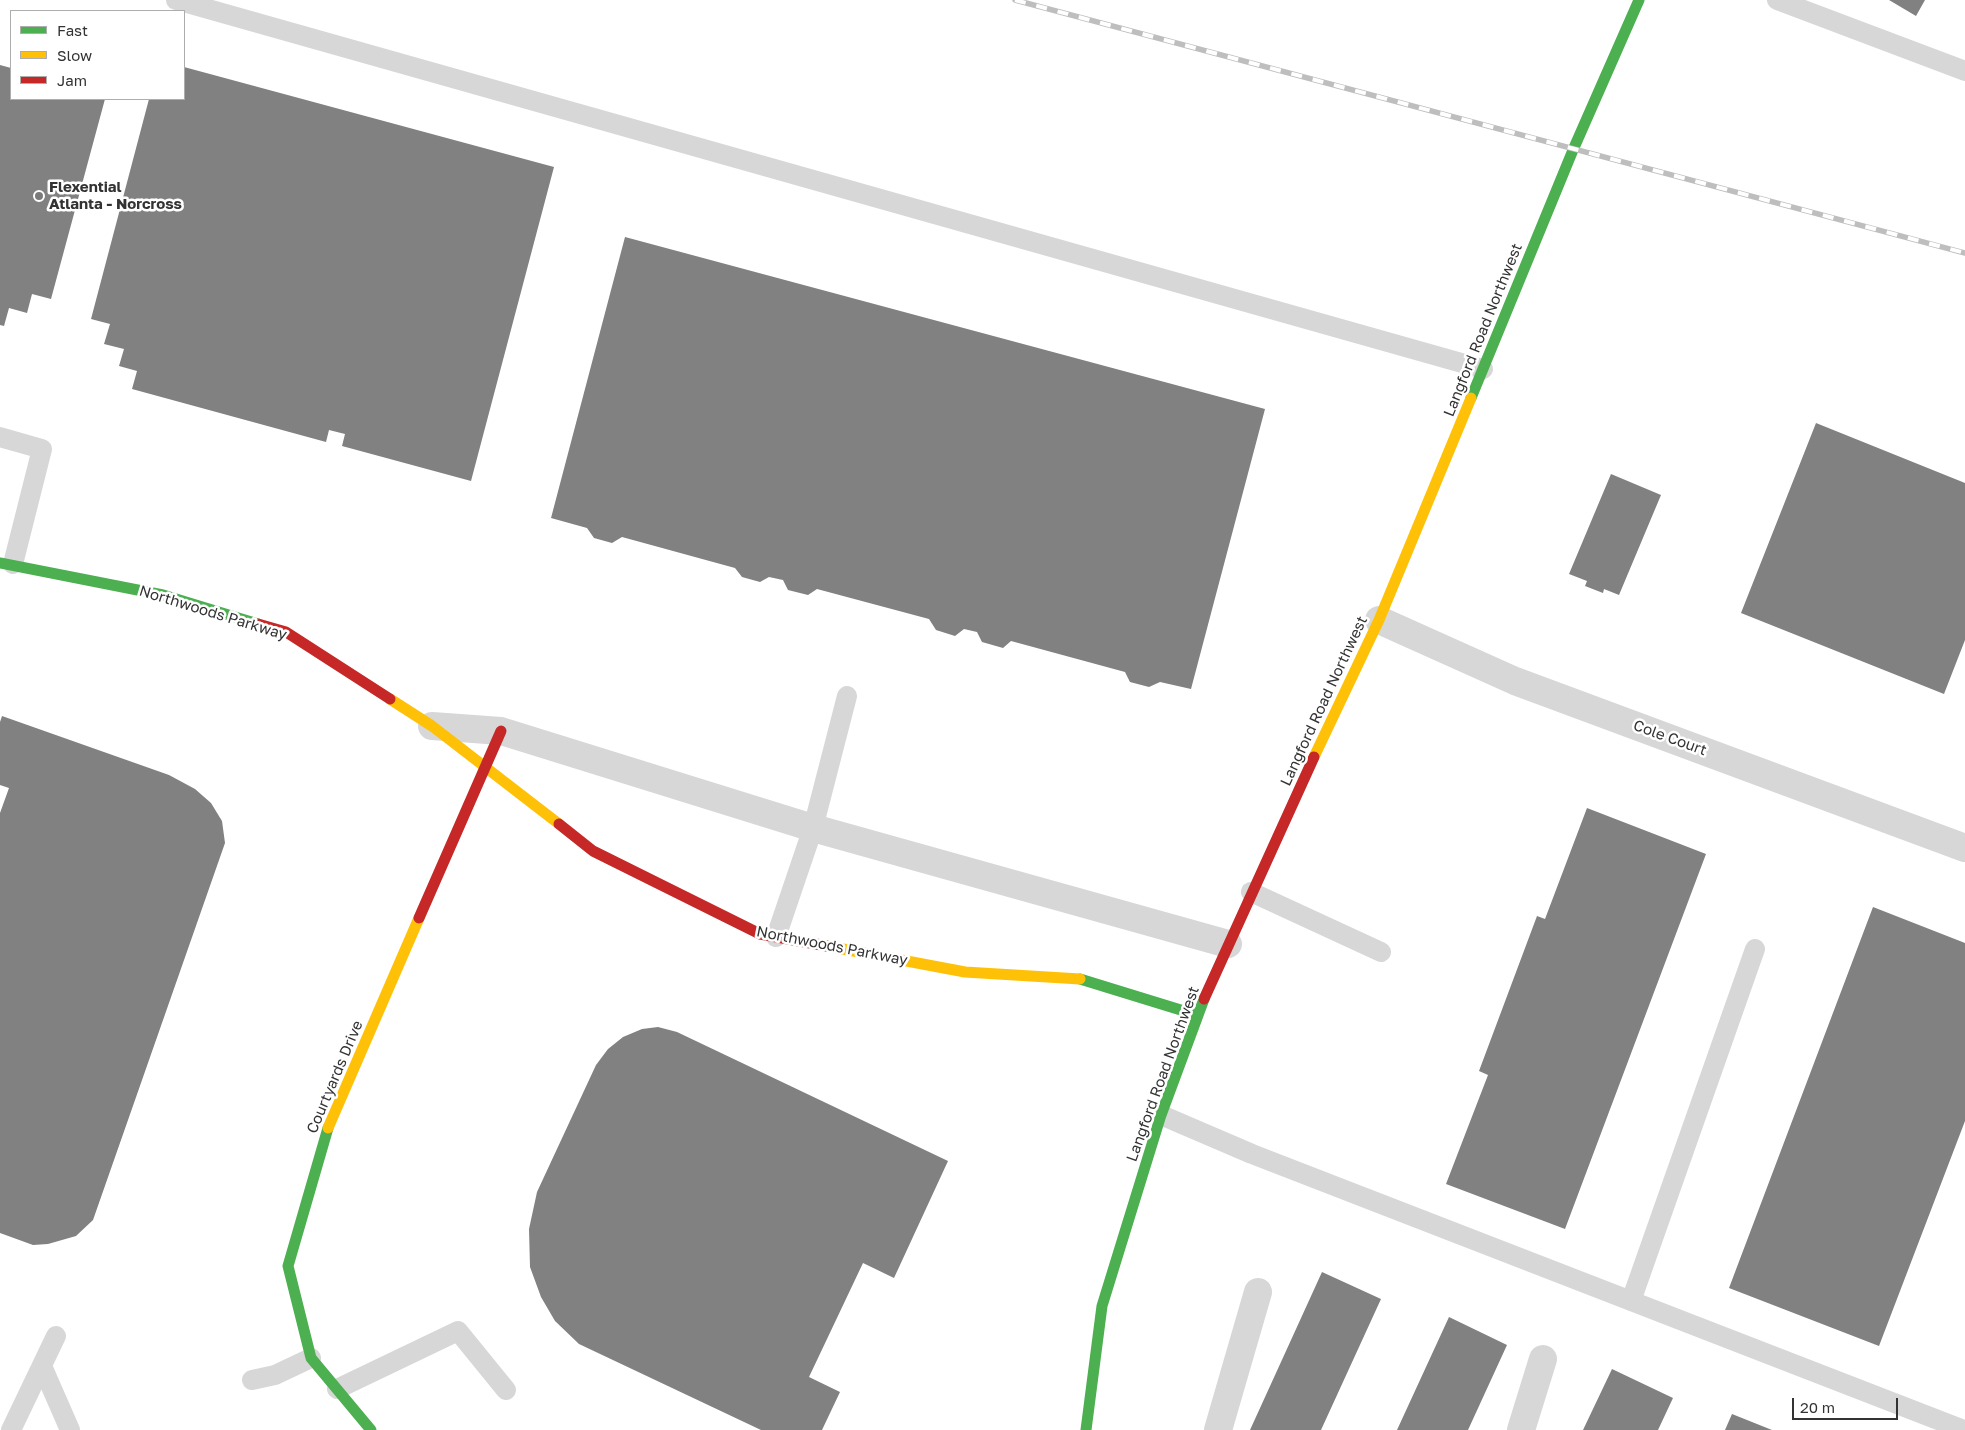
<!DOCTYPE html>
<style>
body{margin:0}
#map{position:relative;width:1965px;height:1430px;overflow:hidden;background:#fff;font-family:"Golos Text",sans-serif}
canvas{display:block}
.legend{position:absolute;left:10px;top:10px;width:175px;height:90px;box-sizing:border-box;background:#fff;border:1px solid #adadad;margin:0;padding:6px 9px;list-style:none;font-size:15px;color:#333}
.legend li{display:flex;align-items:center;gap:10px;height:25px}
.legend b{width:25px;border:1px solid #adadad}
.scale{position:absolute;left:1792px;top:1398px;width:106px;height:22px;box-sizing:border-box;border:2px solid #333;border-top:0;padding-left:6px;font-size:15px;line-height:18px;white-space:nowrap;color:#333;-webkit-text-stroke:4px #fff;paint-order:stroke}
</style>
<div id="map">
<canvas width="1965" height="1430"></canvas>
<ul class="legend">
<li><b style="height:6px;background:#4caf50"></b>Fast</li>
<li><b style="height:6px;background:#ffc107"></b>Slow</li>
<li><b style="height:6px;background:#c62828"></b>Jam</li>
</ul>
<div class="scale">20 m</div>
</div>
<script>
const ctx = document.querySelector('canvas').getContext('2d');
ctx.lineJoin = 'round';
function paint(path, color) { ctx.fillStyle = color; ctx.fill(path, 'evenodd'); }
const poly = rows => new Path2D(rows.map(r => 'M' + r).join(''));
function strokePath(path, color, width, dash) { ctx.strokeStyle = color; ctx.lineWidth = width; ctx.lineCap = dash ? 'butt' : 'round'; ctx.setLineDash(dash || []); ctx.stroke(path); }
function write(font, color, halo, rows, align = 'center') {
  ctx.font = font + ' "Golos Text",sans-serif'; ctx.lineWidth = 5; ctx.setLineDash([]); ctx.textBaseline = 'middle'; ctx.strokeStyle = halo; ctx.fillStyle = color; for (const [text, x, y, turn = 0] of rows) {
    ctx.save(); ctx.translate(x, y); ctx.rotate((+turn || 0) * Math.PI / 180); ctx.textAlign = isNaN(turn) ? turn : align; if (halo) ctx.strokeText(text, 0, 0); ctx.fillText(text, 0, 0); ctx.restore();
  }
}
paint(poly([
 [1889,0,1925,0,1916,16],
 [0,65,11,68,11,99,105,99,51,299,32,294,27,313,9,308,4,326,0,325],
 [184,67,554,167,471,481,342,446,345,434,329,430,326,442,132,389,137,371,119,366,124,349,104,344,110,324,91,319,149,99,184,99],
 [625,237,1265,409,1191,689,1160,682,1149,687,1130,682,1125,672,1011,641,1003,648,982,642,977,632,964,629,955,636,936,630,929,619,817,589,808,595,788,590,783,580,769,577,760,582,742,577,735,568,622,537,612,543,594,538,587,528,551,518],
 [1816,423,1965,483,1965,640,1944,694,1741,613],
 [1611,474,1661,495,1619,595,1604,589,1603,593,1585,586,1587,581,1569,574],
 [2,716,169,775,195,789,211,803,222,821,225,843,93,1220,76,1236,48,1244,33,1245,0,1233,0,813,9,788,0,785,0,722],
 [1587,808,1706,854,1565,1229,1446,1184,1488,1075,1479,1071,1537,916,1545,919],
 [1873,907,1965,943,1965,1121,1879,1346,1729,1288],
 [658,1027,677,1032,948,1161,894,1278,863,1263,809,1377,840,1392,822,1430,761,1430,579,1344,555,1321,541,1297,530,1267,529,1229,537,1192,596,1065,608,1049,623,1037,642,1029],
 [1322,1272,1381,1299,1321,1430,1250,1430],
 [1449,1317,1507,1345,1468,1430,1397,1430],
 [1612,1369,1673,1398,1658,1430,1583,1430],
 [1732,1414,1772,1430,1725,1430]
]), '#818181');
strokePath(poly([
 [176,0,1483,369],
 [1777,0,1965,71],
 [0,437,42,449,13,564],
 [1251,892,1381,952],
 [776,937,813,828,847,696],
 [1161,1115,1252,1154,1964,1430],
 [1631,1301,1755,949],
 [42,1366,70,1430],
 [252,1380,275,1375,311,1358],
 [337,1389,458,1331,506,1390],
 [11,1430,56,1336]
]), '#d7d7d7', 20);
strokePath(poly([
 [1379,620,1515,681,1965,848],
 [432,726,501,731,813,828,1228,944],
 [1218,1430,1258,1292],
 [1521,1430,1543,1359]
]), '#d7d7d7', 28);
strokePath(poly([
 [1471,398,1573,150,1639,0],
 [0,563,163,595,258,624],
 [1080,979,1197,1015],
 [328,1128,288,1266,311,1358,371,1430],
 [1086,1430,1102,1306,1161,1115,1204,999]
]), '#4caf50', 11);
strokePath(poly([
 [390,699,432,726,559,824],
 [1314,757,1379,620,1471,398],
 [827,946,965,972,1080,979],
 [328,1128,419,918]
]), '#ffc107', 11);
strokePath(poly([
 [258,624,286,632,390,699],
 [559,824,593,851,760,934,827,946],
 [419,918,501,731],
 [1204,999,1314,757]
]), '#c62828', 11);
const rail = poly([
 [1015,0,1965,253]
]);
strokePath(rail, '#bebebe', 5.5);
strokePath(rail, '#fff', 4, [11]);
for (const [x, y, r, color] of [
 [39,196,5,"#7a7a7a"]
]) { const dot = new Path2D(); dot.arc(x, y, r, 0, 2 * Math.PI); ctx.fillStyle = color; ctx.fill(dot); strokePath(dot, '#fff', 2); }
write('bold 15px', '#333', '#fff', [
 ["Flexential",49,187],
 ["Atlanta - Norcross",49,204]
], 'left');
write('15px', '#333', '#fff', [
 ["Langford Road Northwest",1483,330,-68],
 ["Northwoods Parkway",213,613,17],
 ["Langford Road Northwest",1324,701,-65],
 ["Cole Court",1670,738,20],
 ["Northwoods Parkway",832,946,11],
 ["Langford Road Northwest",1163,1074,-70],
 ["Courtyards Drive",335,1077,-67]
]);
</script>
